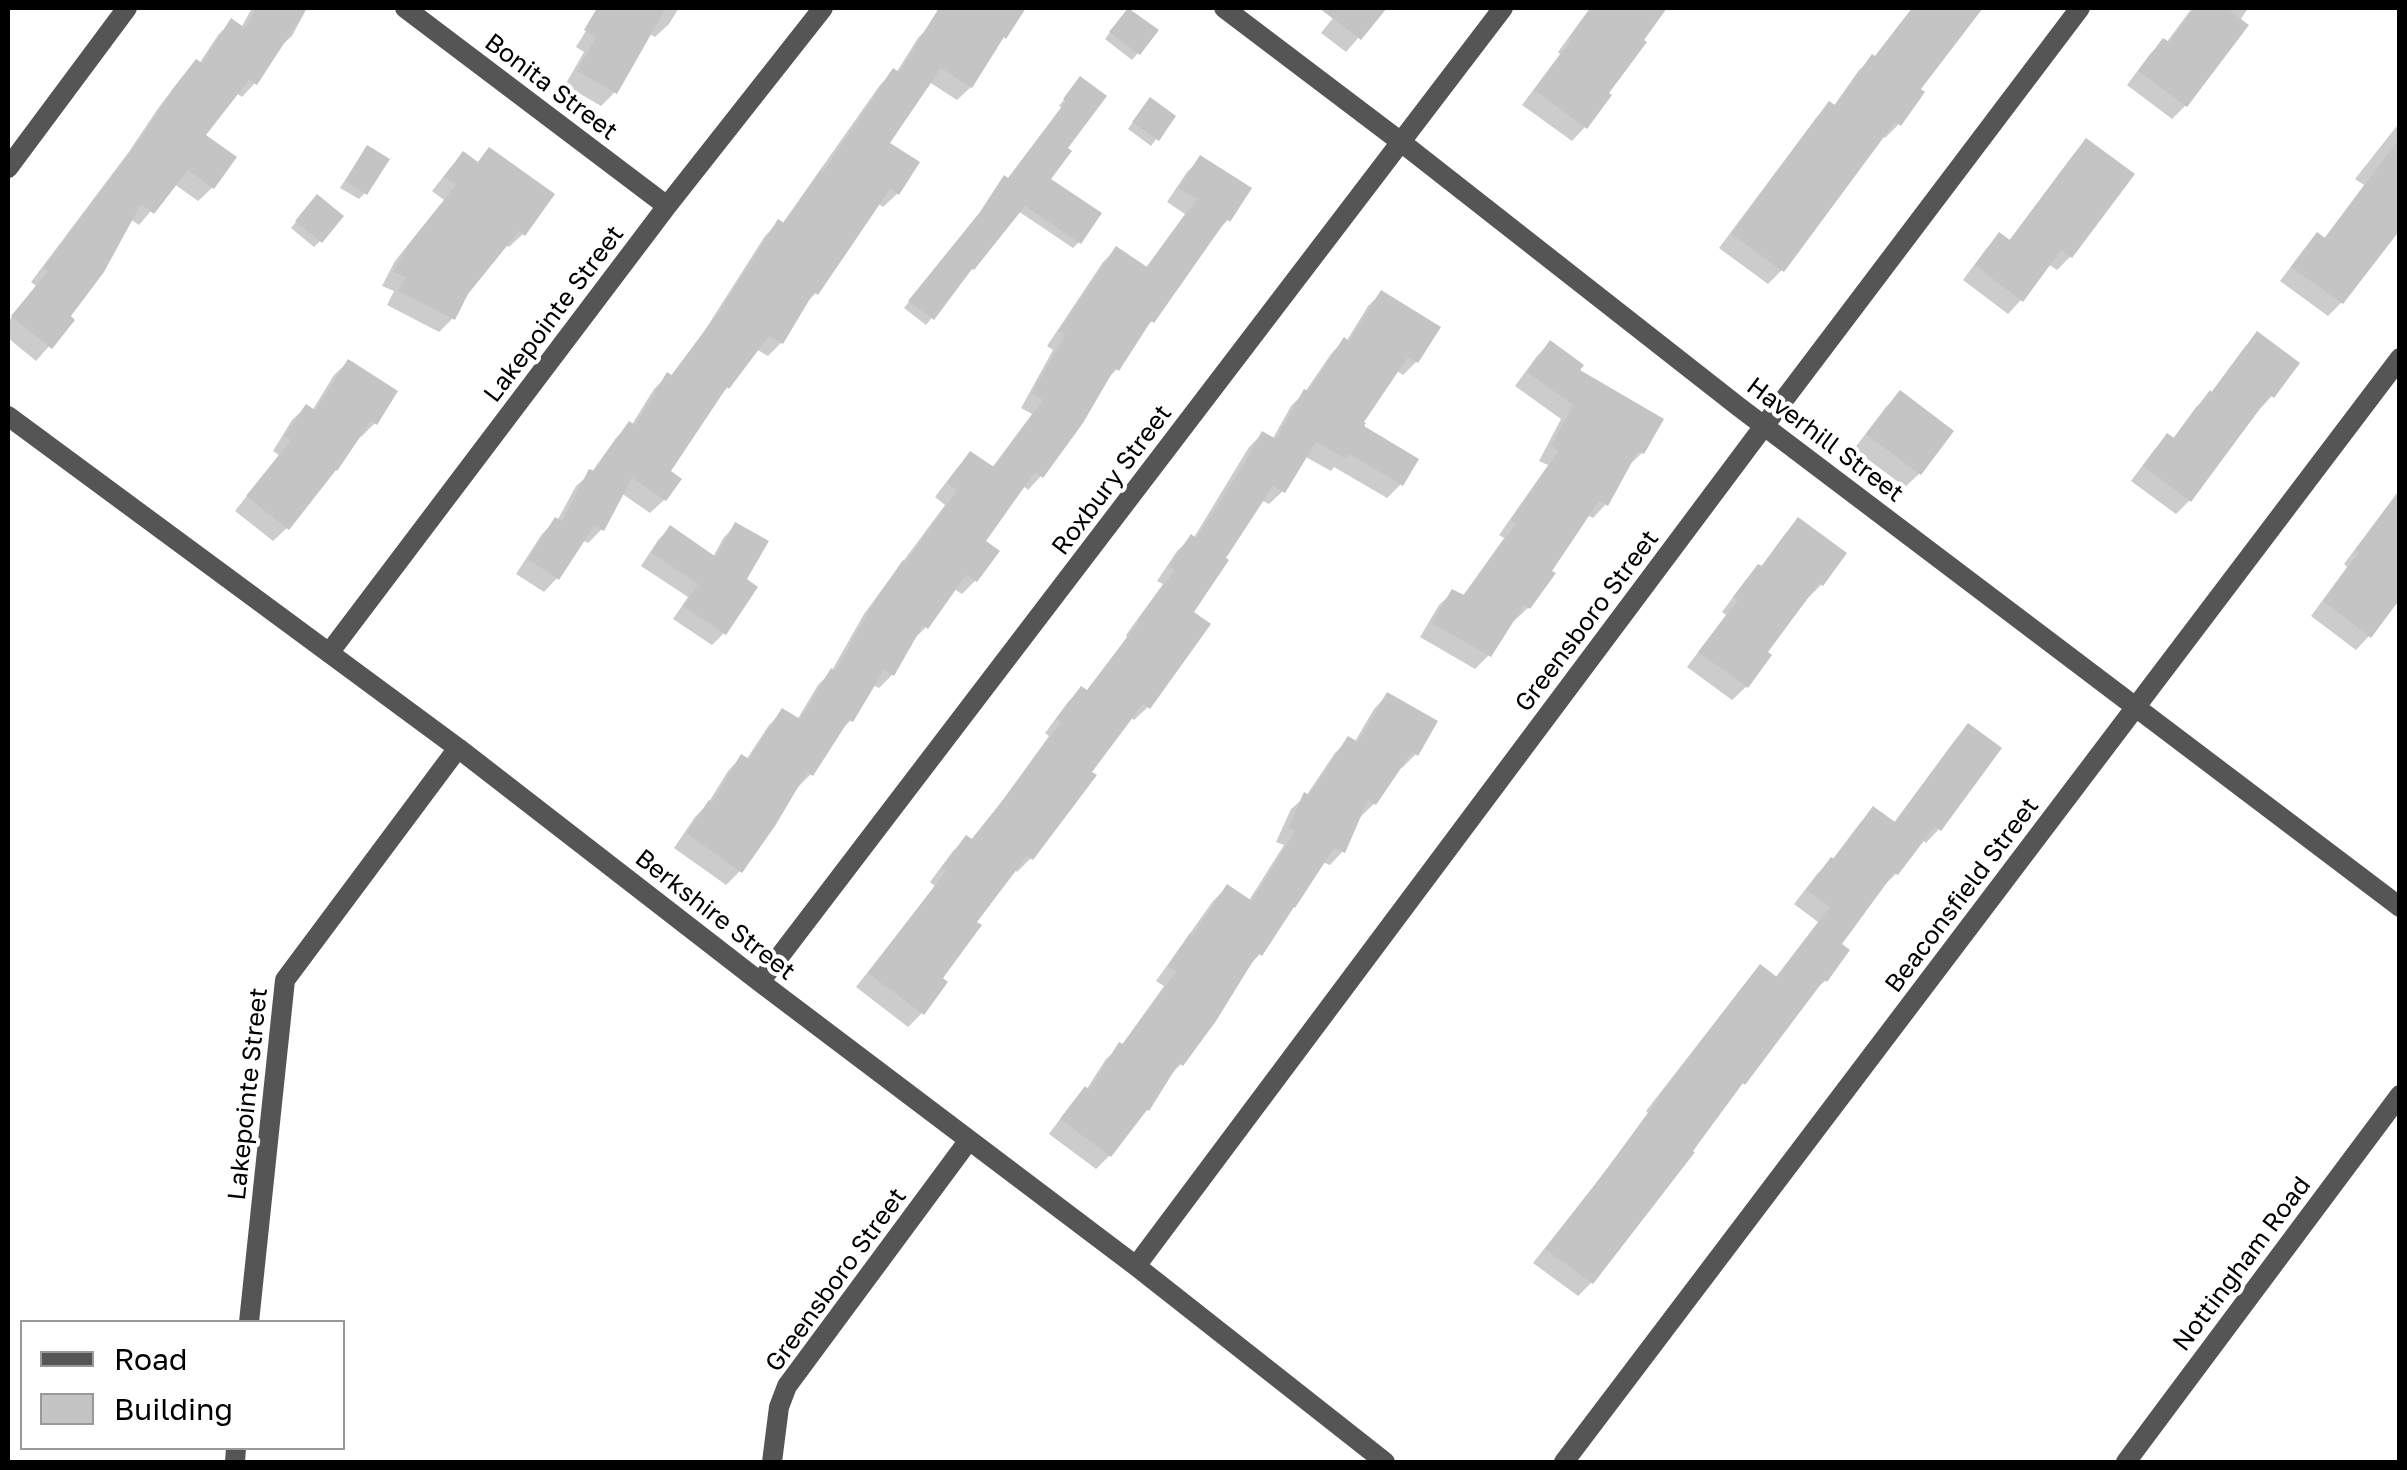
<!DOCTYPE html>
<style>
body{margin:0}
#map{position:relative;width:2407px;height:1470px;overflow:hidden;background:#fff;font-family:"Golos Text",sans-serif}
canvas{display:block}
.frame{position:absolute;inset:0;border:10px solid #000;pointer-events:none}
.legend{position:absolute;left:20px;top:1320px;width:325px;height:130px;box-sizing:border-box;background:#fff;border:2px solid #999;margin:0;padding:12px 18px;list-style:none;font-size:30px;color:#000}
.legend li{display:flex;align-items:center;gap:20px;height:50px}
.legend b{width:50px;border:2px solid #999}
</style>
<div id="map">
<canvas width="2407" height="1470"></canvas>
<div class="frame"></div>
<ul class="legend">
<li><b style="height:12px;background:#555"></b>Road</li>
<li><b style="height:28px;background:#c4c4c4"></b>Building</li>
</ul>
</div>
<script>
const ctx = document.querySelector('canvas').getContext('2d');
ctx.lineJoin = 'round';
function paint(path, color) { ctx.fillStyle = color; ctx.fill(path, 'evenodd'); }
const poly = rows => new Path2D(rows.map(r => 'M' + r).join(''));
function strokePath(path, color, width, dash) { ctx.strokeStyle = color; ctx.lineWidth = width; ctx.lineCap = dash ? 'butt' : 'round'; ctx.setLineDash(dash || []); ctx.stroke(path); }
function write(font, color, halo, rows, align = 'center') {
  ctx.font = font + ' "Golos Text",sans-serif'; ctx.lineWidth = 8; ctx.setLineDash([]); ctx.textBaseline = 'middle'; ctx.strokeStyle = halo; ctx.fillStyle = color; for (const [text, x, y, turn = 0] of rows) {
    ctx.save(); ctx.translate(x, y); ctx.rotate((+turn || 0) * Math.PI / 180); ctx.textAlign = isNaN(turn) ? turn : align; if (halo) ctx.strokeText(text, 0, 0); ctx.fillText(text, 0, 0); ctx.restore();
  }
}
paint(poly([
 [252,8,307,8,292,36,278,49,255,83,242,97,236,93,203,135,234,158,212,188,198,201,174,184,139,225,130,219,67,316,72,320,36,361,8,338,8,322,36,286,31,282,128,153,159,107,183,76,196,62,199,64,218,35,231,22,241,28],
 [600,8,679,8,669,24,655,37,648,33,615,92,601,106,565,85,584,52,576,47],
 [950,8,1024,8,997,44,971,87,957,100,929,82,887,144,917,163,897,194,883,207,877,203,816,293,803,306,781,343,768,356,756,349,728,387,715,400,667,472,678,480,664,500,650,513,621,493,602,529,588,543,582,540,557,578,544,592,516,574,542,534,556,520,557,521,576,486,591,473,616,438,629,425,631,426,654,389,668,375,670,377,705,330,765,236,779,222,782,224,880,85,894,71,896,73,918,38,931,24,937,28],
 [1341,8,1384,8,1346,52,1321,33],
 [1590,8,1664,8,1640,40,1585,127,1572,141,1522,105,1560,54,1558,52],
 [1913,8,1981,8,1917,90,1899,124,1885,138,1881,135,1782,270,1768,284,1719,248,1816,118,1829,104,1833,107,1859,70,1874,58],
 [2192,8,2248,8,2186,105,2172,119,2127,85,2150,54,2163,41,2166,43],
 [1122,16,1138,53,1132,60,1105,39],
 [1075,86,1064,148,1047,180,1079,242,1073,248,1018,211,926,325,904,308,1007,180,1062,108,1059,106],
 [1144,106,1173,117,1151,146,1128,129],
 [2400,122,2400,226,2341,303,2328,316,2280,281,2304,249,2317,236,2323,240,2364,185,2355,179],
 [2086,141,2071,256,2057,270,2048,264,2021,300,2008,314,1963,280,1986,249,1999,235,2008,242,2073,155],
 [489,150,523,234,509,247,505,244,466,293,453,318,439,332,387,305,394,291,382,286,395,261,444,200,432,191,450,168,463,154,476,164],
 [362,154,365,193,359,199,340,188],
 [1201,158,1228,220,1215,233,1152,321,1141,332,1117,369,1105,381,1041,476,1028,490,1022,485,982,542,975,581,962,594,954,589,926,627,911,642,892,675,879,688,872,685,851,720,837,734,811,774,797,788,740,871,726,885,674,848,695,817,707,805,728,771,741,757,746,760,769,725,783,711,797,720,818,685,831,672,864,614,945,505,935,497,957,468,970,454,991,469,1032,414,1021,408,1053,350,1047,346,1103,262,1116,249,1145,269,1185,214,1167,202,1187,172],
 [311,203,320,241,314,247,291,228],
 [1381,293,1416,362,1403,375,1395,370,1360,423,1401,484,1387,498,1334,467,1331,471,1304,456,1283,491,1269,504,1261,500,1191,612,1148,707,1134,720,1130,717,1031,858,1017,872,1014,869,973,922,939,978,945,982,922,1013,908,1027,856,987,935,886,930,882,953,851,966,838,970,841,997,808,1049,736,1045,733,1068,702,1081,689,1086,692,1127,637,1126,635,1163,584,1157,581,1177,551,1191,538,1193,539,1249,447,1262,434,1272,440,1291,406,1305,392,1331,354,1344,340,1346,342,1368,306],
 [2258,334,2272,396,2259,410,2189,501,2176,514,2131,481,2154,450,2167,436,2172,440,2196,407,2210,394,2244,348],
 [1550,343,1576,371,1642,453,1628,466,1606,504,1593,518,1587,515,1549,571,1552,574,1528,608,1514,621,1511,619,1489,655,1475,669,1420,637,1439,605,1453,592,1462,597,1504,538,1499,535,1548,465,1539,461,1561,419,1515,386,1537,356],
 [348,362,375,423,361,437,359,435,287,528,273,541,235,511,279,455,273,451,292,420,306,407,312,411,334,375],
 [1900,393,1951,431,1919,474,1905,487,1854,449,1886,407],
 [2400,489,2400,587,2369,636,2356,650,2311,616,2347,567,2344,564],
 [1799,520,1821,585,1808,598,1765,653,1769,656,1746,687,1732,700,1687,667,1726,615,1722,612,1745,581,1760,568,1785,534],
 [736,525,744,580,724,633,712,645,673,619,688,597,641,566,658,540,670,528,713,557,724,537],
 [1387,695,1416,754,1402,768,1399,766,1374,804,1360,817,1359,816,1343,851,1330,865,1322,862,1260,954,1246,969,1181,1064,1167,1078,1109,1156,1096,1169,1049,1134,1072,1103,1086,1090,1106,1059,1121,1046,1164,986,1156,981,1213,901,1227,887,1248,902,1284,845,1276,842,1291,809,1306,796,1335,753,1349,739,1354,743,1374,709],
 [1969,726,1939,829,1926,843,1921,839,1896,874,1882,887,1838,944,1847,951,1825,981,1810,994,1591,1283,1578,1296,1533,1263,1597,1182,1648,1113,1646,1111,1747,981,1775,978,1818,922,1794,904,1818,873,1832,860,1860,823,1874,810,1893,824,1955,740]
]), '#0003');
paint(poly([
 [256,8,307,8,257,85,249,80,206,135,237,157,214,189,188,170,154,214,141,204,104,272,71,316,75,320,52,349,11,316,48,271,43,268,142,136,172,90,196,59,202,63,231,18,245,28],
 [597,8,666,8,617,94,577,71,596,37,584,30],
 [939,8,1026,8,1006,39,1004,37,972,88,941,68,890,143,920,162,899,195,890,189,818,295,814,292,783,344,769,336,729,389,727,387,671,471,682,479,666,501,632,478,604,531,594,526,559,580,528,559,555,517,562,521,589,469,594,471,629,421,635,425,667,372,672,375,718,313,778,219,784,223,821,170,823,172,893,68,899,72],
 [1128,8,1159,30,1140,55,1109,32],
 [1319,8,1387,8,1361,40],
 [1591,8,1667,8,1644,40,1647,42,1609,93,1612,95,1587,129,1534,90,1572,39,1569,38],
 [1912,8,1983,8,1921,89,1925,92,1901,126,1895,122,1784,272,1731,234,1829,101,1835,105,1872,54,1875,56],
 [2194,8,2226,8,2249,25,2187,107,2138,71,2163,38,2169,42],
 [1080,76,1107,96,1068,148,1072,151,1051,179,1102,213,1081,244,1025,206,974,270,972,269,934,320,908,301,980,212,1004,175,1008,178,1066,101,1063,99],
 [1150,97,1176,116,1159,141,1132,122],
 [2086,138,2135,174,2072,258,2061,250,2023,302,1975,265,1999,232,2010,240],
 [2400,138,2400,230,2343,304,2291,267,2317,232,2325,238],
 [367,145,390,159,367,195,345,181],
 [489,147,555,194,525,236,519,231,468,294,455,320,398,291,406,277,393,272,408,245,456,185,444,177,463,151,478,162],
 [1200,155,1252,188,1230,222,1227,219,1154,323,1151,321,1119,371,1115,368,1083,423,1043,478,1035,472,986,541,1000,551,977,582,966,575,928,629,923,625,894,676,884,670,853,722,849,720,813,776,807,772,775,826,742,873,686,833,709,800,712,802,741,754,749,759,782,708,800,719,831,668,835,671,877,597,903,560,906,562,957,490,947,483,970,451,994,467,1043,400,1032,393,1065,335,1059,331,1116,246,1147,267,1197,199,1179,188],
 [317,194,344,216,322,243,295,221],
 [1381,290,1441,327,1418,363,1408,357,1364,422,1366,423,1364,426,1419,459,1403,486,1349,454,1346,459,1316,442,1285,493,1273,486,1226,558,1229,560,1194,612,1211,624,1150,709,1143,704,1092,772,1097,775,1033,860,1027,856,977,922,982,925,943,978,948,982,924,1015,868,973,946,871,942,868,966,835,972,839,1010,791,1061,722,1056,719,1081,686,1087,690,1139,622,1137,621,1175,570,1169,566,1191,534,1196,538,1242,467,1262,431,1276,439,1304,389,1308,391,1344,337,1349,341],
 [2257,331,2300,363,2274,398,2270,395,2191,502,2143,466,2167,433,2174,438,2210,390,2212,392],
 [1550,340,1584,365,1580,370,1664,419,1644,454,1638,451,1608,506,1599,501,1552,571,1556,573,1530,609,1524,605,1491,657,1432,623,1452,589,1464,595,1516,524,1511,520,1559,451,1551,446,1573,405,1527,372],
 [348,359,398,391,377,425,371,421,337,471,336,470,289,530,246,496,291,440,284,436,306,404,315,410],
 [1900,390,1954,431,1921,475,1866,434],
 [2400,490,2400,599,2371,638,2323,601,2359,552,2355,550],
 [1798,517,1847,553,1823,586,1819,583,1768,652,1772,655,1748,688,1698,652,1738,600,1733,597,1758,564,1762,566],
 [735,522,769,541,747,579,758,587,726,635,683,606,698,584,651,553,670,525,716,557],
 [1387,692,1438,721,1418,756,1412,752,1376,805,1368,800,1345,853,1334,848,1295,908,1294,907,1262,956,1258,953,1216,1021,1183,1066,1179,1063,1149,1111,1147,1110,1111,1157,1060,1119,1085,1086,1089,1090,1119,1042,1123,1044,1176,972,1168,966,1190,933,1193,935,1227,884,1252,901,1295,831,1288,828,1304,792,1309,795,1348,736,1358,742],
 [1968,723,2002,748,1941,831,1935,826,1898,875,1894,873,1842,944,1850,950,1827,982,1824,980,1745,1085,1743,1083,1693,1151,1695,1152,1593,1284,1545,1249,1610,1165,1659,1098,1658,1097,1760,964,1777,977,1830,907,1806,890,1831,857,1834,859,1873,806,1895,822]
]), '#c4c4c4');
strokePath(poly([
 [405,8,667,206],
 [1224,8,1401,142,1739,407,2400,907],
 [8,168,127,8],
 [8,416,458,748,760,982,1136,1266,1385,1462],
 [329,653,667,206,823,8],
 [760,982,1503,8],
 [1136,1266,1764,426,2080,8],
 [249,1322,285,980,458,748],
 [235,1462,236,1448],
 [772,1462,779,1407,787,1386,969,1140],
 [1564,1462,2400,358],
 [2126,1462,2400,1095]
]), '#555', 20);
write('25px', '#000', '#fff', [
 ["Bonita Street",551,87,37],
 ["Lakepointe Street",554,314,-53],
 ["Haverhill Street",1825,440,37],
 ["Roxbury Street",1112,480,-53],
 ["Greensboro Street",1587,621,-53],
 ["Beaconsfield Street",1962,895,-53],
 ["Berkshire Street",715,915,38],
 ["Lakepointe Street",248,1094,-84],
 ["Nottingham Road",2242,1264,-53],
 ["Greensboro Street",836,1280,-54]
]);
</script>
